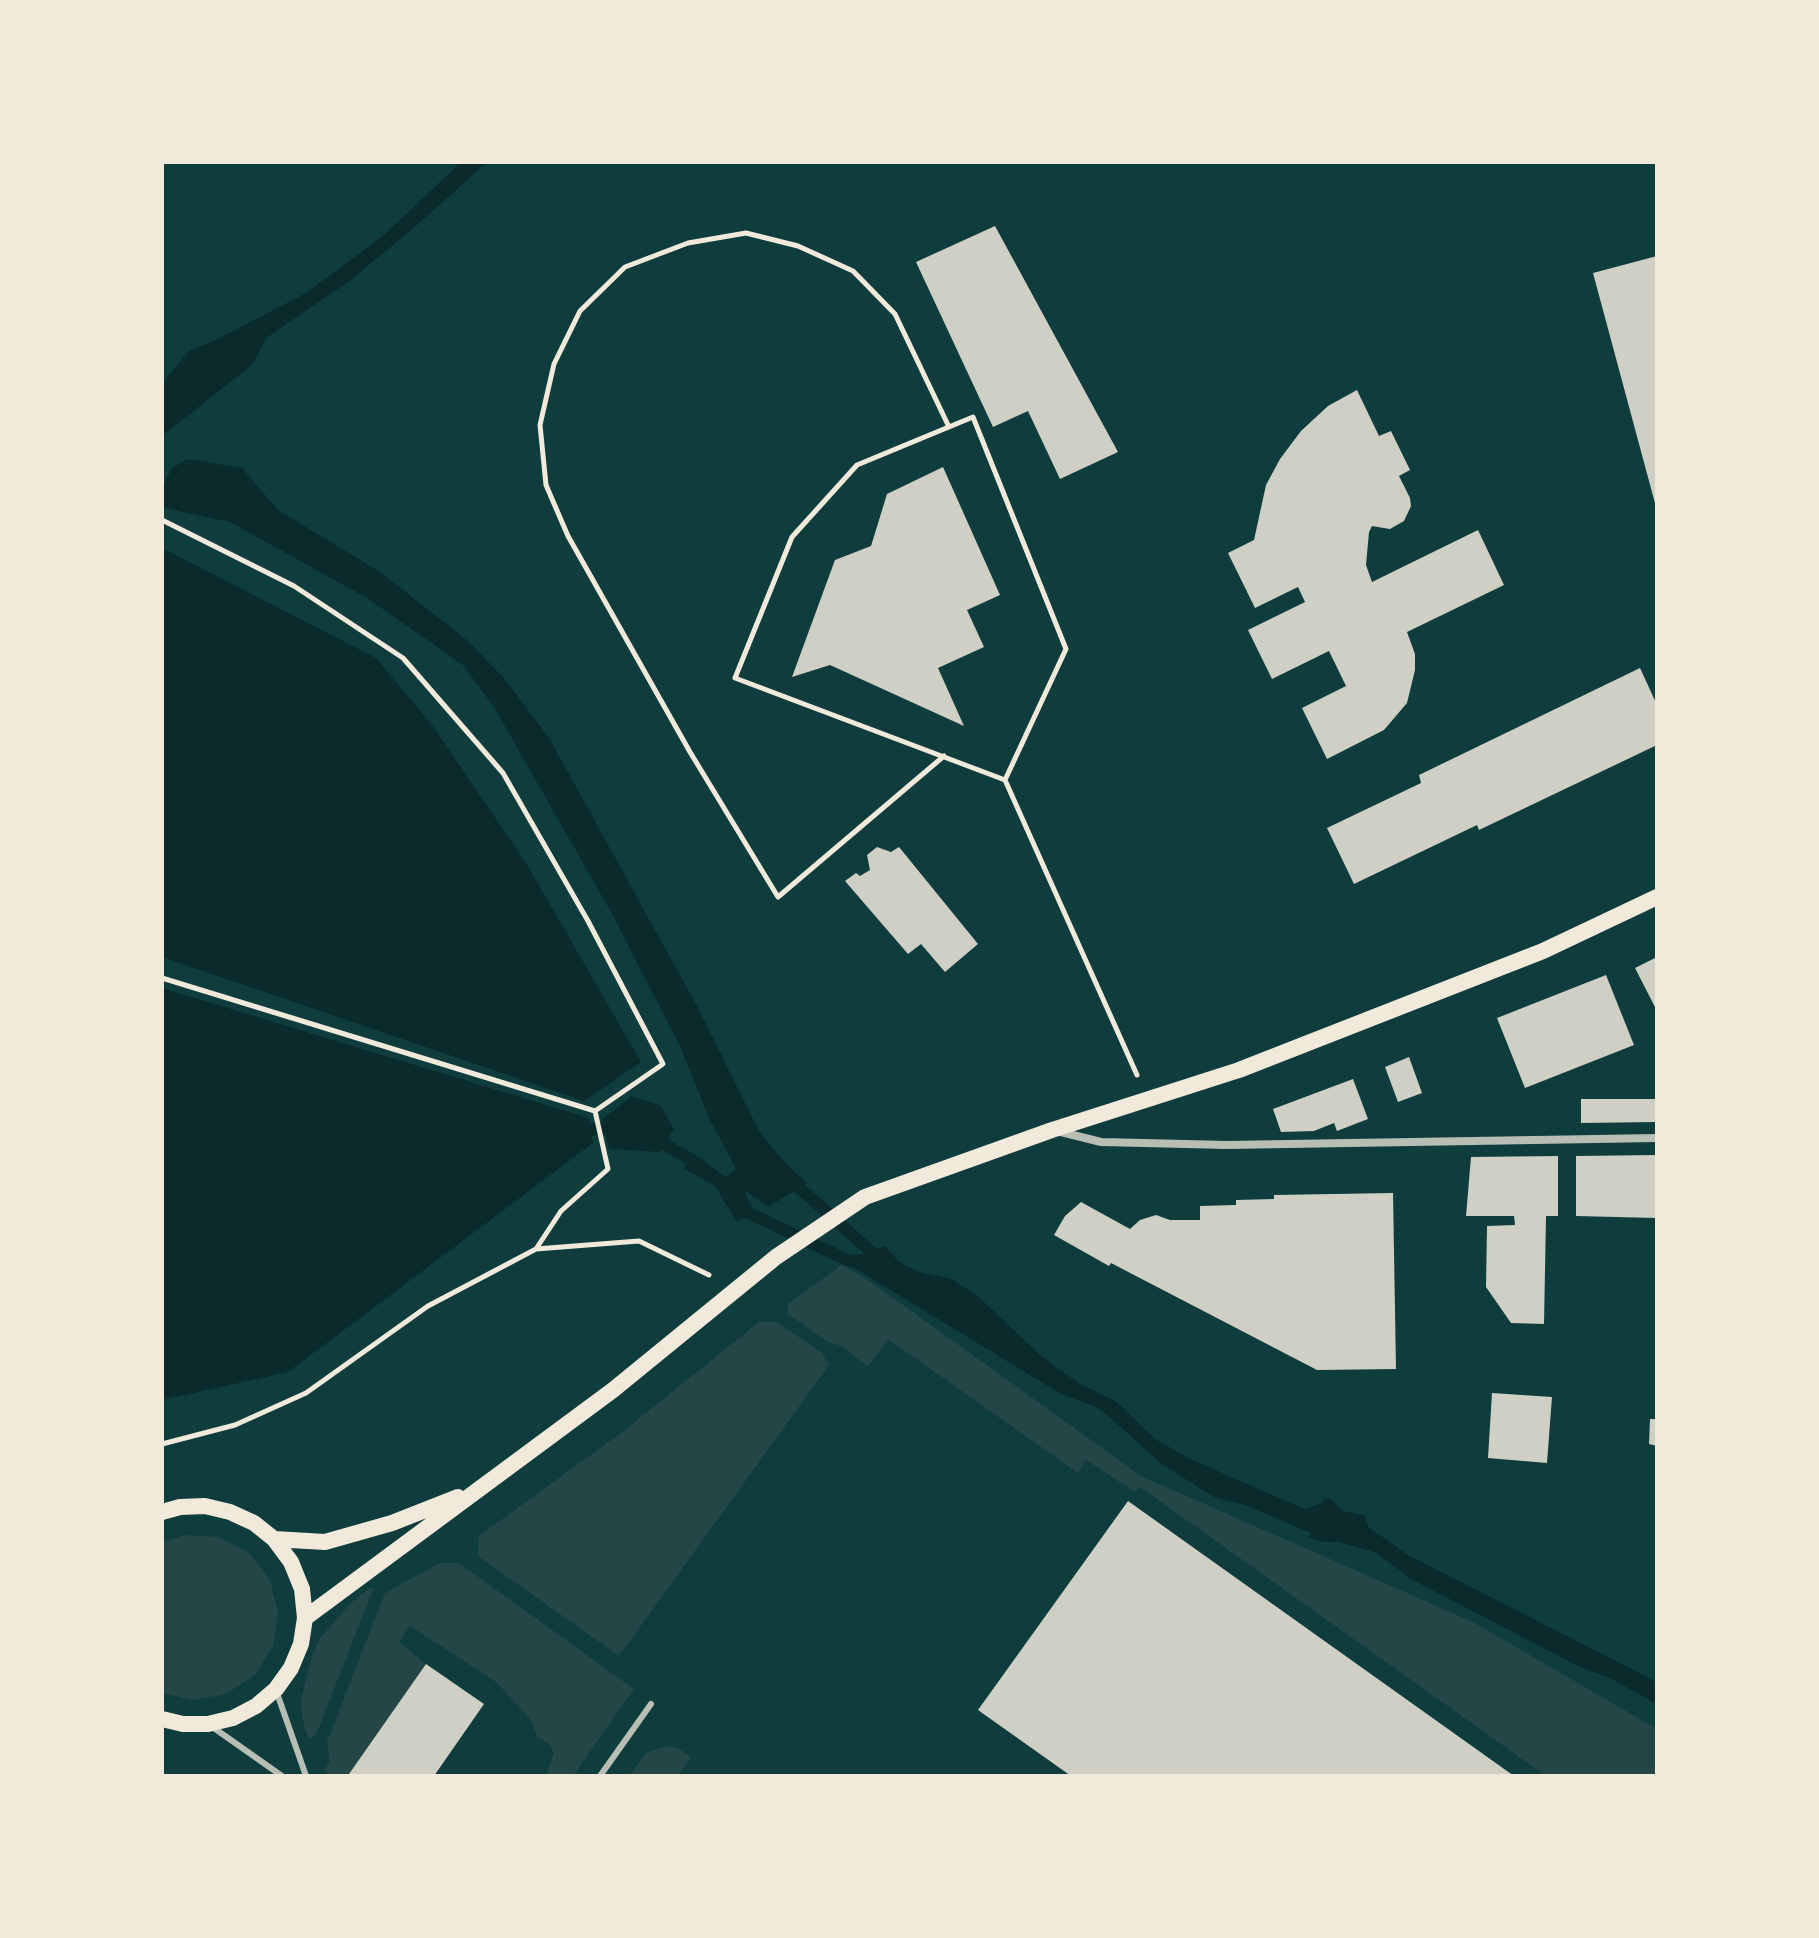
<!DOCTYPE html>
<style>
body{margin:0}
#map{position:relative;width:1819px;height:1938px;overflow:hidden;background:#0f3d3e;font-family:Helvetica,sans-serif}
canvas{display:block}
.frame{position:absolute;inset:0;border:164px solid #f1e9da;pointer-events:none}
</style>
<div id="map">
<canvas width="1819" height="1938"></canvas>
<div class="frame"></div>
</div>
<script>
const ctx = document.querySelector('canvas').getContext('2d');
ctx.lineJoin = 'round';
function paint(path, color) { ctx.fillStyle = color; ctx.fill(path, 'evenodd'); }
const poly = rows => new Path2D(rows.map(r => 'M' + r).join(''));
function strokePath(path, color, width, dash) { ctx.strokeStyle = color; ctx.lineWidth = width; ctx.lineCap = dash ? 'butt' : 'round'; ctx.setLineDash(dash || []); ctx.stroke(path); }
paint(poly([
 [842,1265,871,1282,1141,1476,1473,1622,1657,1729,1657,1776,1546,1776,1140,1487,1135,1492,1086,1460,1078,1473,888,1339,868,1367,842,1346,828,1342,788,1314,788,1304],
 [759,1322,777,1322,822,1353,829,1365,619,1656,478,1556,479,1536,621,1433],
 [185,1535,219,1537,249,1553,270,1580,278,1613,273,1646,255,1675,226,1694,193,1700,162,1693,162,1542],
 [440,1563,459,1563,634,1689,573,1776,547,1774,554,1753,549,1744,537,1737,531,1720,496,1682,410,1626,399,1642,426,1664,349,1774,351,1776,329,1776,324,1769,330,1763,327,1742,385,1593],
 [374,1587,316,1735,308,1739,302,1717,301,1700,312,1656,320,1638,351,1603,368,1589],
 [667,1746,678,1748,691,1757,678,1776,629,1776,646,1753]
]), '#244646');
paint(poly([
 [461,162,487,162,416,226,348,282,266,338,253,364,162,436,162,383,190,350,216,340,306,293,384,235],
 [187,459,242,468,278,510,380,572,468,641,504,678,549,738,697,1006,759,1131,784,1162,807,1183,768,1207,745,1191,753,1213,737,1222,714,1185,684,1169,690,1152,726,1177,736,1169,709,1118,680,1046,611,912,494,707,463,665,367,598,230,522,164,508,164,485,171,469],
 [162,548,376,658,432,725,526,863,641,1062,584,1101,162,957],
 [162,988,589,1118,593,1143,288,1372,162,1400],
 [632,1096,660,1105,674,1129,659,1152,609,1149,603,1119],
 [885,1246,899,1262,919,1272,952,1279,980,1298,1040,1355,1080,1384,1117,1402,1155,1439,1192,1460,1305,1509,1322,1503,1325,1498,1331,1499,1343,1511,1365,1515,1368,1527,1410,1556,1657,1682,1657,1704,1608,1677,1580,1667,1411,1579,1377,1553,1339,1542,1323,1542,1309,1537,1311,1533,1245,1505,1216,1498,1163,1465,1099,1408,1061,1394,843,1261]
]), '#0a2a2b');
strokePath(poly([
 [591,1130,619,1125],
 [650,1136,700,1165],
 [788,1178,882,1261],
 [742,1205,749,1213,847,1260,861,1261]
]), '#0a2a2b', 12);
paint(poly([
 [995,226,1118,452,1060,479,1028,411,993,427,916,262],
 [1657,256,1657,506,1656,507,1593,273],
 [1357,390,1379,436,1391,431,1410,470,1399,476,1410,498,1411,506,1404,521,1390,529,1372,526,1369,532,1366,565,1372,582,1478,530,1504,585,1407,632,1415,654,1415,670,1407,703,1384,730,1327,759,1302,708,1346,686,1329,651,1272,679,1248,630,1305,602,1298,587,1255,608,1228,553,1254,540,1266,485,1280,459,1301,431,1328,406],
 [943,467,1000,595,967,610,984,647,938,668,964,726,830,665,792,677,835,560,871,546,887,494],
 [1640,668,1657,705,1657,745,1479,830,1477,825,1354,884,1327,828,1421,783,1419,775],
 [877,847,891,852,899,847,978,944,945,972,921,944,908,954,845,881,856,873,860,876,870,870,867,855],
 [1657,957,1657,1011,1635,968],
 [1606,975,1634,1045,1525,1088,1497,1018],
 [1409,1057,1422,1093,1398,1102,1385,1067],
 [1353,1079,1368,1119,1337,1131,1334,1123,1314,1131,1281,1132,1273,1109],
 [1581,1099,1656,1099,1657,1122,1581,1123],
 [1657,1155,1657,1218,1576,1216,1576,1156],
 [1558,1156,1558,1216,1546,1216,1544,1324,1511,1323,1486,1287,1487,1226,1515,1225,1514,1216,1466,1216,1471,1157],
 [1393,1193,1396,1369,1317,1370,1111,1263,1109,1266,1054,1235,1065,1216,1081,1202,1130,1229,1140,1220,1156,1215,1170,1220,1200,1220,1200,1206,1236,1205,1236,1200,1274,1199,1274,1195],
 [1492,1393,1552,1397,1547,1463,1488,1458],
 [1650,1419,1657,1419,1657,1446,1649,1444],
 [1128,1501,1514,1776,1071,1776,978,1710],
 [426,1664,484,1704,434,1776,351,1776,349,1774]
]), '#cfcfc3');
strokePath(poly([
 [162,520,294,586,403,658,503,773,588,921,663,1064,595,1111],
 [944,756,778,897,690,752,568,536,546,485,540,425,554,364,580,311,625,267,688,243,746,233,798,246,853,271,895,314,949,427],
 [1005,780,1066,649,973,417,857,465,792,537,735,678,1005,780,1137,1075],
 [162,978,595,1111],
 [536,1249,561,1211,608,1169,595,1111],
 [162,1444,235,1425,306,1393,428,1306,536,1249,639,1241,709,1275]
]), '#f1e9da', 5);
strokePath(poly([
 [277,1693,306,1776],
 [211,1726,282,1776],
 [600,1776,651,1704]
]), '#b8beb3', 6);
strokePath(poly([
 [1057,1131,1101,1142,1227,1145,1657,1138]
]), '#b8beb3', 8);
strokePath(poly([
 [162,1512,180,1507,205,1506,230,1512,254,1523,274,1539,291,1562,302,1589,305,1618,301,1644,291,1668,276,1689,256,1706,233,1718,208,1724,183,1724,162,1719],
 [274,1539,325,1542,392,1523,458,1497],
 [305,1618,613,1390,776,1257,865,1197,1052,1130,1239,1070,1543,951,1657,897]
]), '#f1e9da', 16);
</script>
